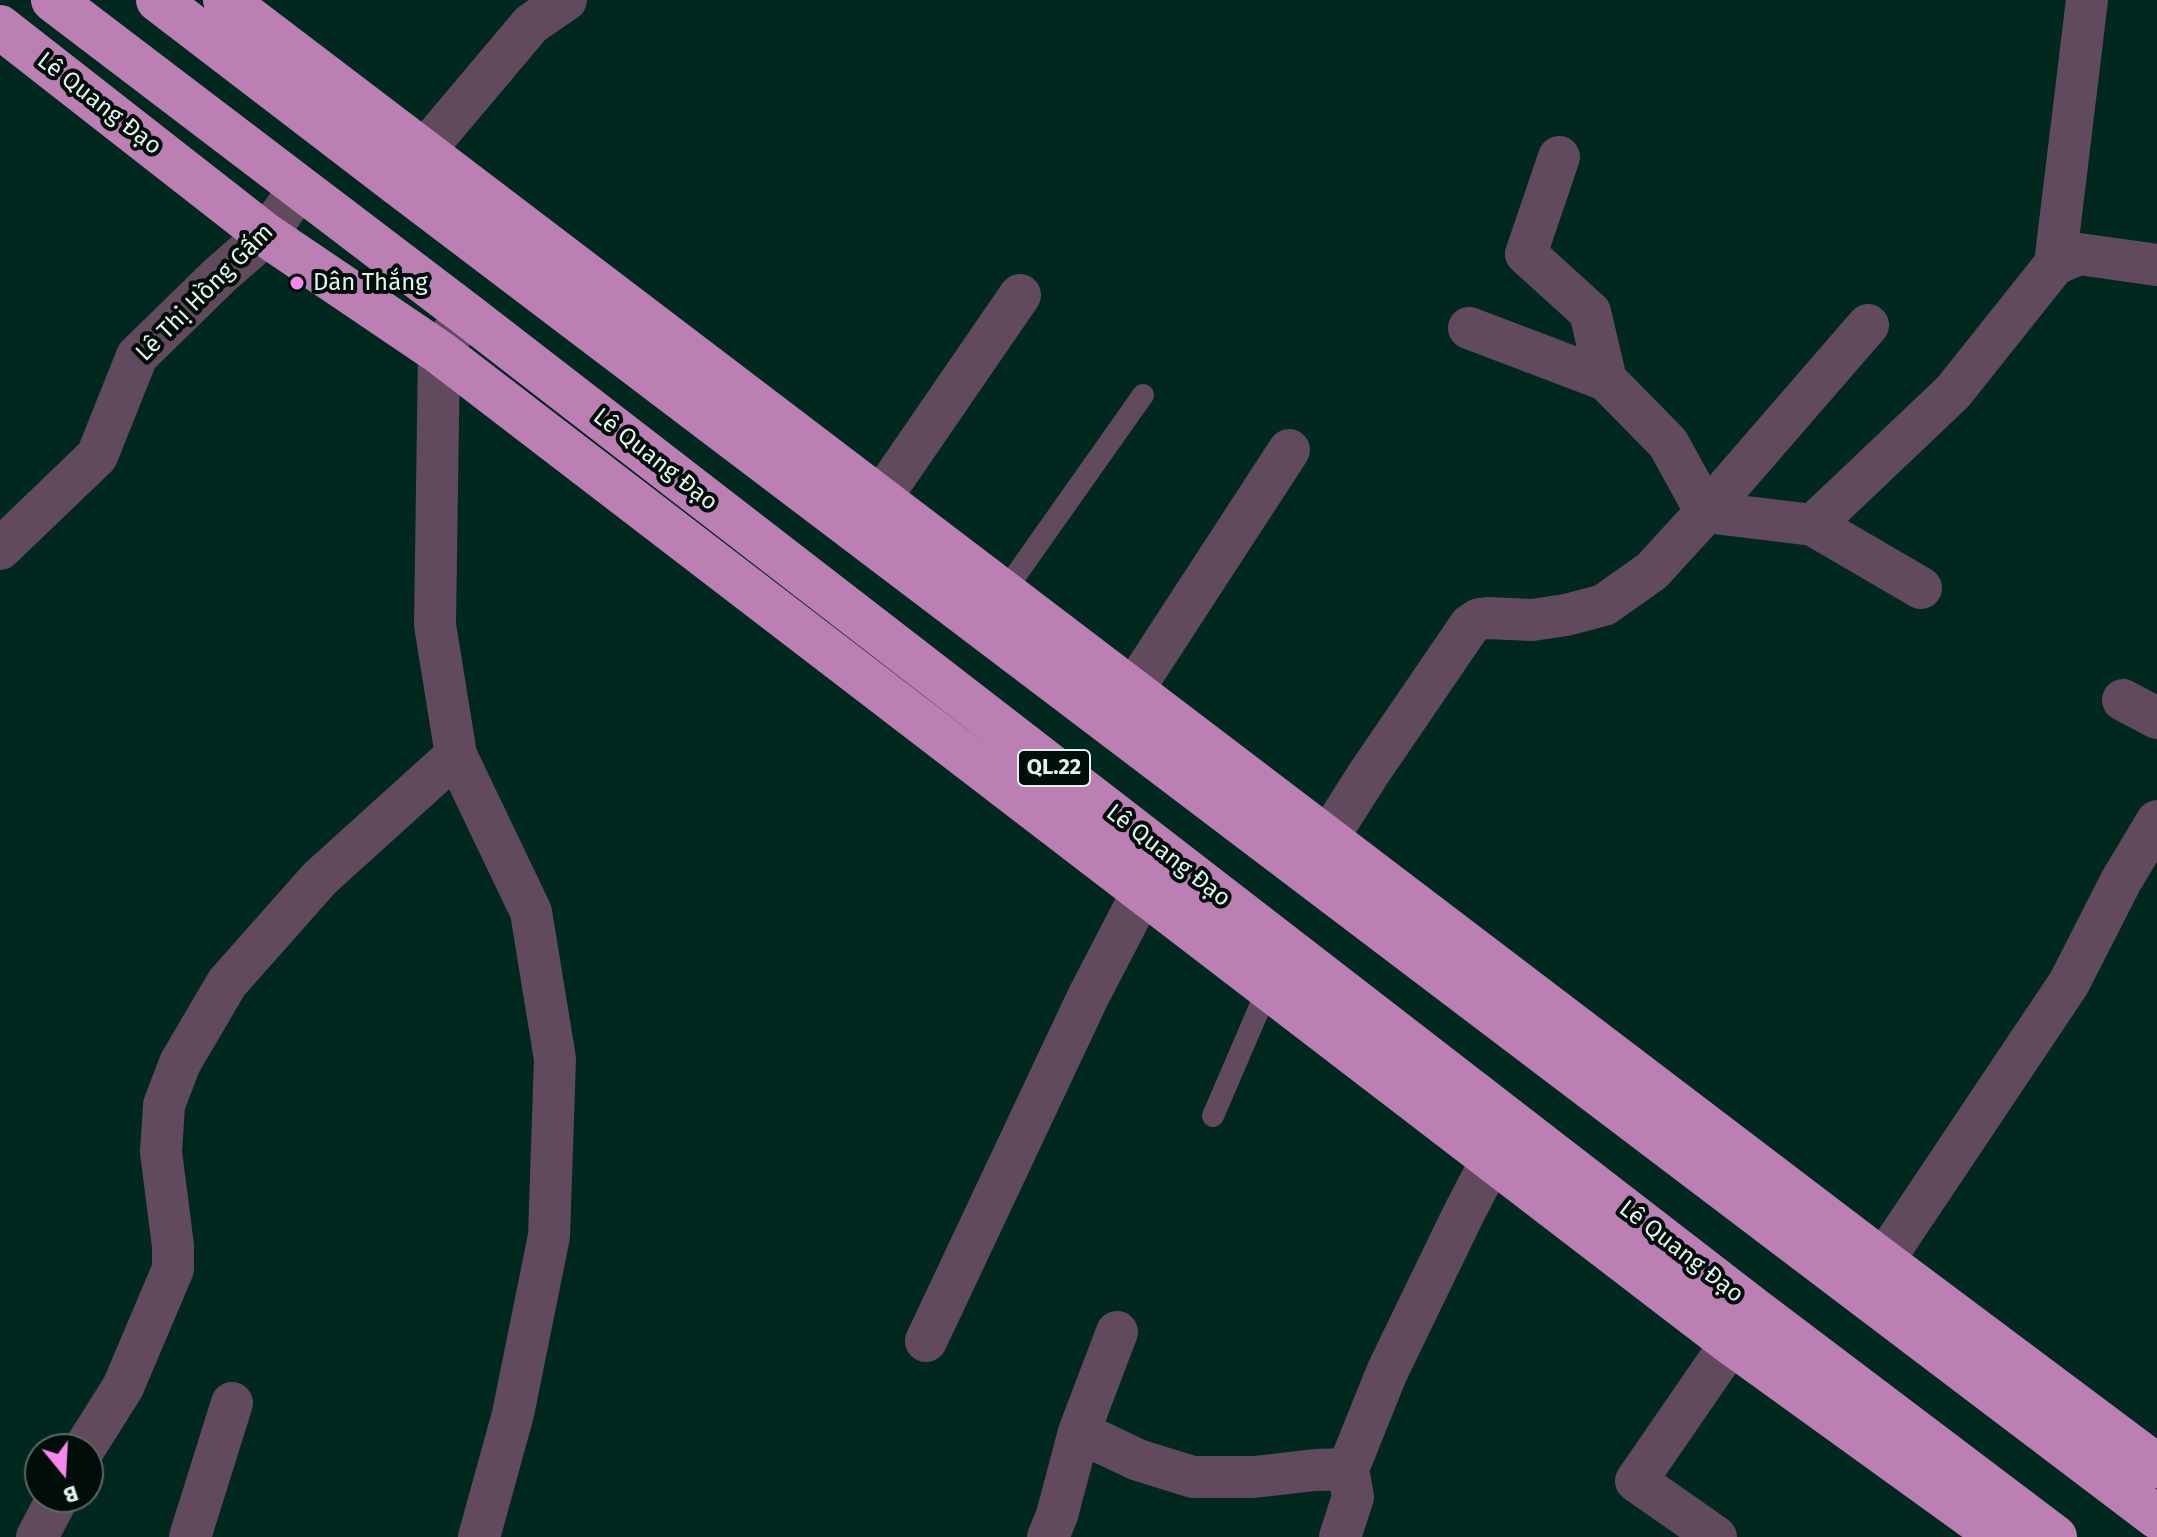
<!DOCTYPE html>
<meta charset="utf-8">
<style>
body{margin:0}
#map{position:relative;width:2157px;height:1537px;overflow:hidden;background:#00281e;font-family:"Fira Sans",sans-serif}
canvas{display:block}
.north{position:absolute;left:24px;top:1433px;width:80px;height:80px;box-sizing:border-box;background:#010d09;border:2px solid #5a6964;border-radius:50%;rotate:162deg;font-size:22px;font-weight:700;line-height:32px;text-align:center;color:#e0f4ed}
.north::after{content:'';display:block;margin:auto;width:28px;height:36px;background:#f888eb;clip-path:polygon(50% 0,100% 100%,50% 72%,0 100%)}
</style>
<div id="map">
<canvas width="2157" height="1537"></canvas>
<div class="north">B</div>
</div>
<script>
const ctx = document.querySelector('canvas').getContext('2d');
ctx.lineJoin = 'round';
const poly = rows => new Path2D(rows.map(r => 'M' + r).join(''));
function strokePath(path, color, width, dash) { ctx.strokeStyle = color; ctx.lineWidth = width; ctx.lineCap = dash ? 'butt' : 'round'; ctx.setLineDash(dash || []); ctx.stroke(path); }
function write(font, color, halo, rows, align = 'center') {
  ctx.font = font + ' "Fira Sans",sans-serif'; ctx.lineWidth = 8; ctx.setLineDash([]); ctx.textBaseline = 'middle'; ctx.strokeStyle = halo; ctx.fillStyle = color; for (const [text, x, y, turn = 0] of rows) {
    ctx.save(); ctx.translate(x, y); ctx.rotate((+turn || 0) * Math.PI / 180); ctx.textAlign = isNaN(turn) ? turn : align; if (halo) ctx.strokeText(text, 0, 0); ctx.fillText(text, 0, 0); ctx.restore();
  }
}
strokePath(poly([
 [1004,592,1143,395],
 [1213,1116,1268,988]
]), '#61495e', 22);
strokePath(poly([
 [424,151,531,24,566,0],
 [1559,157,1526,254,1590,312,1606,380],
 [2055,264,2087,0],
 [466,314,439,352,435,625,456,755,531,912,555,1059,549,1236,513,1414,479,1537],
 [1469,328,1606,380,1668,443,1706,512,1868,325],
 [1813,525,1921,588],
 [860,528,1020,295],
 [0,549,97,456,137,356,220,275,266,235,300,188],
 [2123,700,2157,718],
 [1114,719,1289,450],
 [1327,839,1369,773,1470,625,1479,619,1488,618,1532,620,1566,615,1604,605,1652,571,1706,512,1813,525,1953,392,2055,264,2079,254,2157,265],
 [1883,1261,2069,983,2121,881,2157,821],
 [1117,1332,1079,1432,1138,1460,1193,1477,1254,1477,1315,1470,1348,1469,1387,1372,1463,1215,1492,1159],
 [926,1341,1088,997,1143,891],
 [84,1449,123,1387,173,1269,173,1246,161,1152,164,1105,180,1063,227,983,320,878,456,755],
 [37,1537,58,1497],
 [190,1537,232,1403],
 [1048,1537,1057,1515,1079,1432],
 [1340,1537,1353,1497,1348,1469],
 [1716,1537,1636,1481,1731,1343]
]), '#61495e', 42);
strokePath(poly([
 [53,0,466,314,1752,1308,2055,1537],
 [158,0,397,183,2157,1517],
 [225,0,1883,1261,2157,1466],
 [0,27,266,235,439,352,1731,1343,2000,1537]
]), '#bb7fb3', 44);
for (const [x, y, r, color] of [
 [297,283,8,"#f888eb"]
]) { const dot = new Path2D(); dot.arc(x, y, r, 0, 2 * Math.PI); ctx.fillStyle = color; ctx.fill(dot); strokePath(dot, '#010d09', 3); }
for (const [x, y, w] of [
 [1054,768,72]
]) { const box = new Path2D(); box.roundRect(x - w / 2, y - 18, w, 36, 6); ctx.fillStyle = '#010d09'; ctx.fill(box); strokePath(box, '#e0f4ed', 2); }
write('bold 22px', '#e0f4ed', null, [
 ["QL.22",1054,768]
]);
write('24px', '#e0f4ed', '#010d09', [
 ["Lê Quang Đạo",99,104,38],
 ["Lê Thị Hồng Gấm",205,293,-45],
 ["Lê Quang Đạo",655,460,38],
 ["Lê Quang Đạo",1168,856,38],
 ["Lê Quang Đạo",1681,1252,38]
]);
write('24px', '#e0f4ed', '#010d09', [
 ["Dân Thắng",313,283]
], 'left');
</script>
